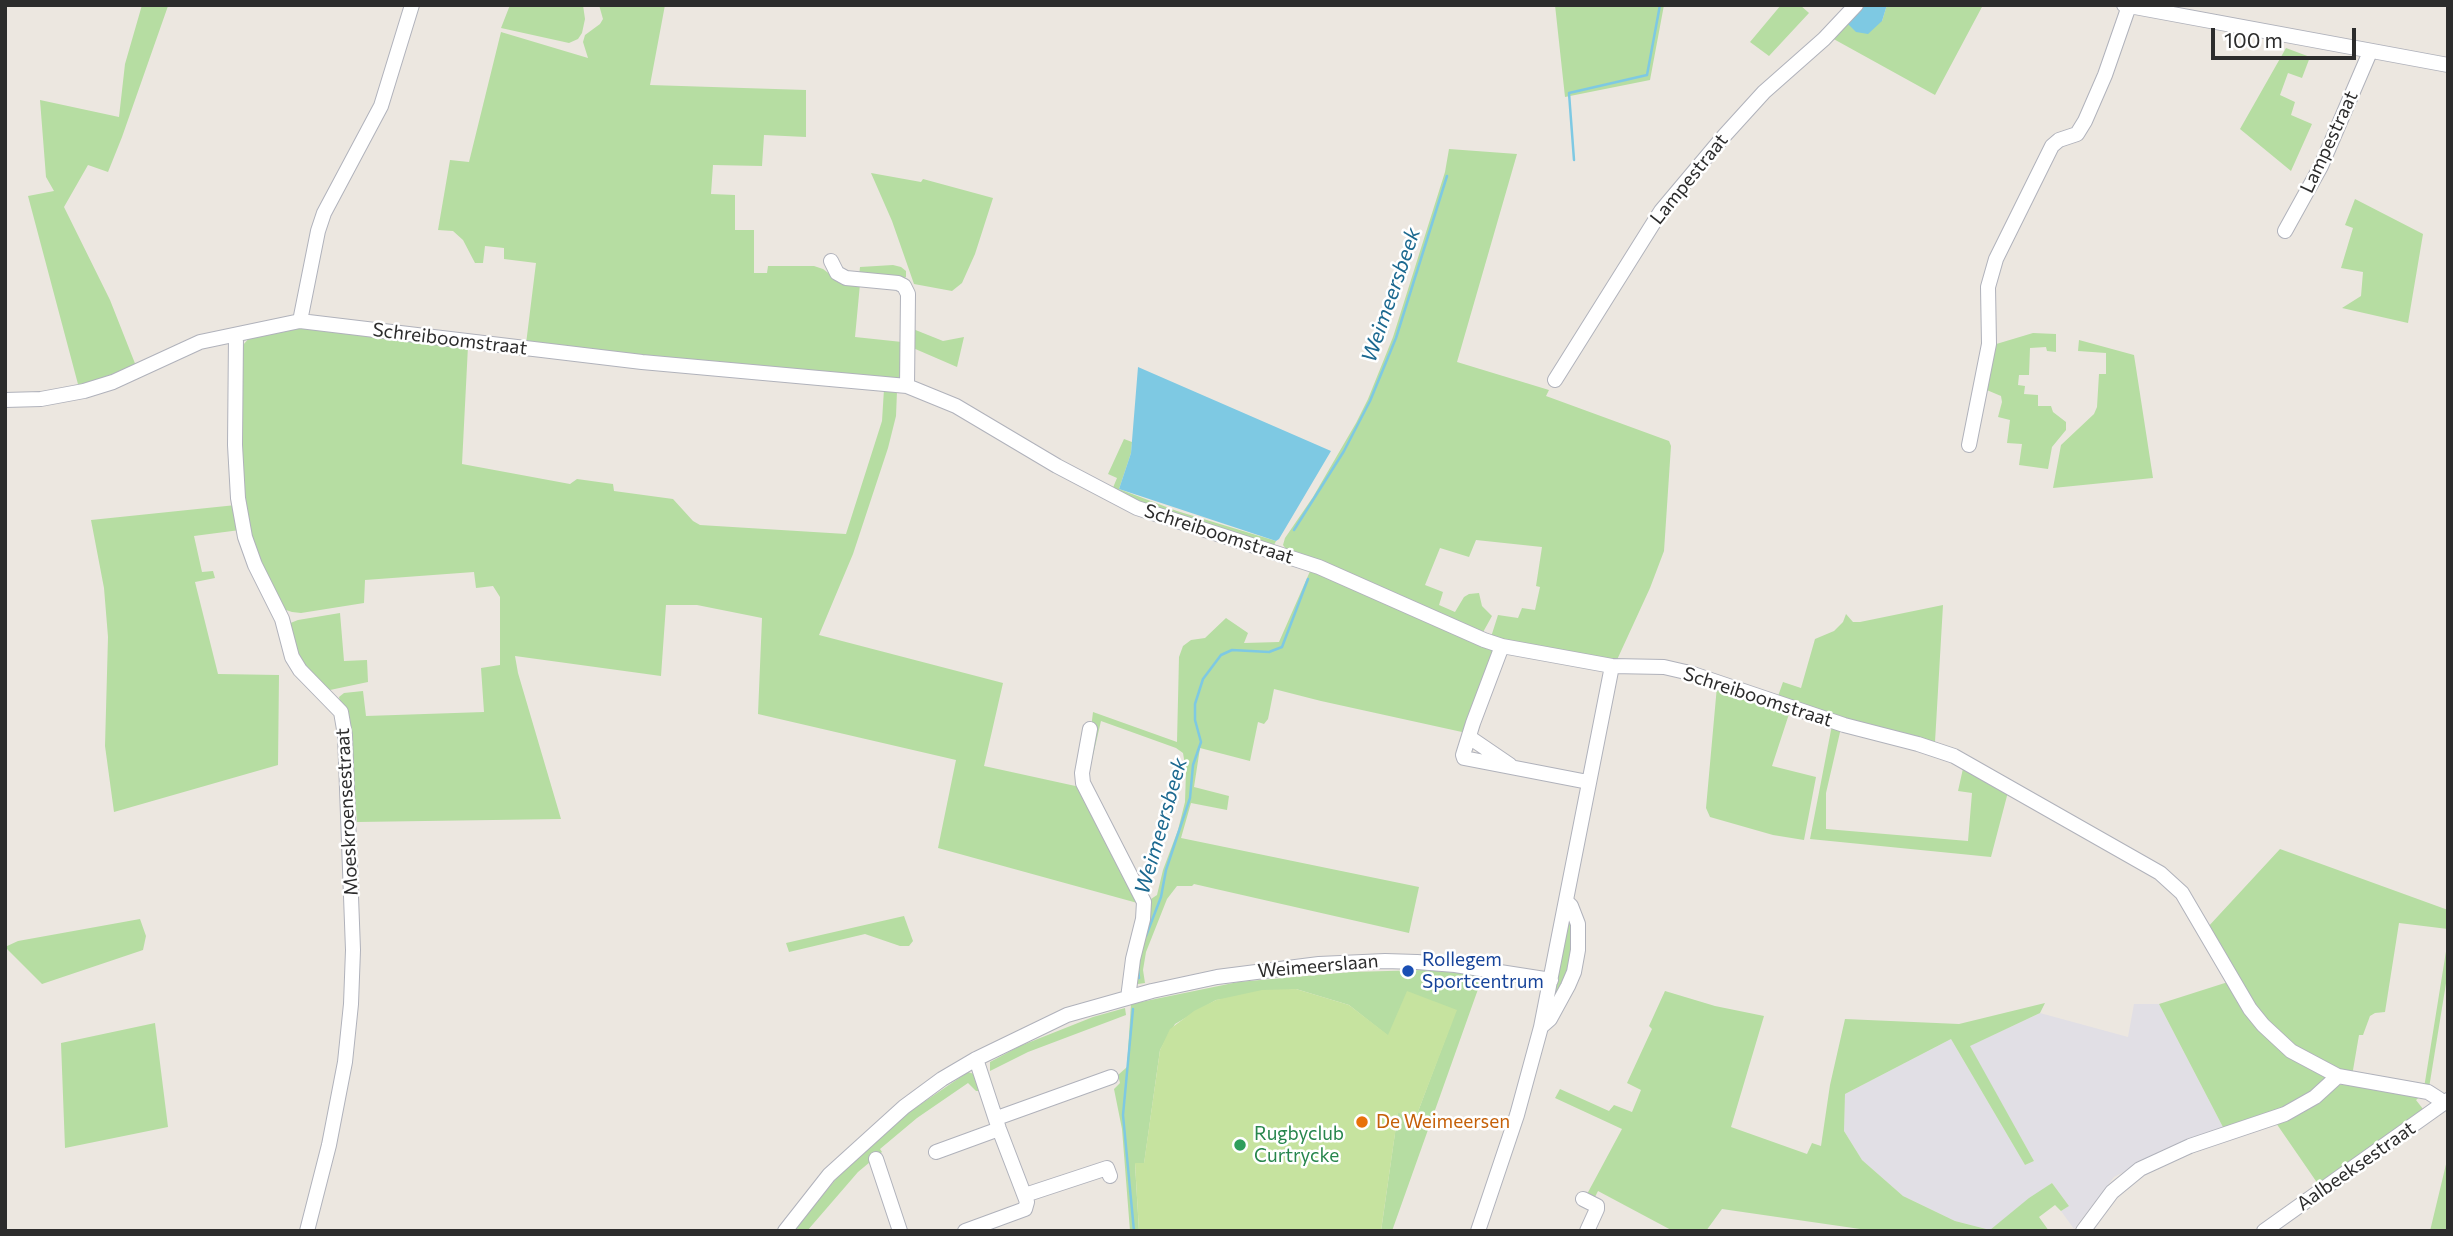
<!DOCTYPE html>
<style>
body{margin:0}
#map{position:relative;width:2453px;height:1236px;overflow:hidden;background:#ece7e0;font-family:Commissioner,sans-serif}
canvas{display:block}
.frame{position:absolute;inset:0;border:7px solid #2c2c2c;pointer-events:none}
.scale{position:absolute;left:2211px;top:28px;width:145px;height:32px;box-sizing:border-box;border:4px solid #2c2c2c;border-top:0;padding-left:9px;font-size:21px;line-height:24px;white-space:nowrap;color:#2c2c2c;-webkit-text-stroke:5px #fff;paint-order:stroke}
</style>
<div id="map">
<canvas width="2453" height="1236"></canvas>
<div class="frame"></div>
<div class="scale">100 m</div>
</div>
<script>
const ctx = document.querySelector('canvas').getContext('2d');
ctx.lineJoin = 'round';
function paint(path, color) { ctx.fillStyle = color; ctx.fill(path, 'evenodd'); }
const poly = rows => new Path2D(rows.map(r => 'M' + r).join(''));
function strokePath(path, color, width, dash) { ctx.strokeStyle = color; ctx.lineWidth = width; ctx.lineCap = dash ? 'butt' : 'round'; ctx.setLineDash(dash || []); ctx.stroke(path); }
function write(font, color, halo, rows, align = 'center') {
  ctx.font = font + ' Commissioner,sans-serif'; ctx.lineWidth = 5; ctx.setLineDash([]); ctx.textBaseline = 'middle'; ctx.strokeStyle = halo; ctx.fillStyle = color; for (const [text, x, y, turn = 0] of rows) {
    ctx.save(); ctx.translate(x, y); ctx.rotate((+turn || 0) * Math.PI / 180); ctx.textAlign = isNaN(turn) ? turn : align; if (halo) ctx.strokeText(text, 0, 0); ctx.fillText(text, 0, 0); ctx.restore();
  }
}
paint(poly([
 [2134,1004,2159,1004,2225,1131,2153,1157,2114,1177,2074,1229,2061,1211,2069,1206,2052,1183,1990,1230,1955,1221,1903,1196,1862,1160,1844,1131,1845,1094,1951,1039,2025,1165,2034,1161,1969,1046,2040,1013,2128,1037]
]), '#e1dfe5');
paint(poly([
 [142,5,168,6,122,137,108,172,88,165,64,207,110,300,136,366,79,388,28,196,54,191,46,177,40,100,119,117,125,64],
 [510,5,583,5,585,19,582,33,578,39,569,43,501,28],
 [599,5,665,5,650,85,806,90,806,137,764,135,762,166,713,165,711,194,735,195,735,230,754,230,754,273,767,273,768,266,814,266,823,269,835,278,860,284,855,337,902,342,902,379,526,344,536,263,504,259,504,248,485,246,483,263,475,263,463,240,453,231,438,230,450,160,469,162,501,32,588,58,583,42,585,35,600,24,603,19],
 [1555,5,1664,5,1650,80,1565,97],
 [1781,5,1800,5,1809,13,1769,56,1750,42],
 [1859,5,1865,5,1862,9,1882,21,1887,5,1983,5,1935,95,1830,37],
 [2286,48,2310,57,2302,78,2288,73,2280,95,2295,102,2291,115,2312,124,2291,171,2240,129],
 [1449,149,1517,154,1457,362,1549,390,1546,396,1669,441,1671,446,1664,551,1650,588,1616,662,1491,637,1498,615,1518,618,1522,608,1535,610,1540,587,1536,586,1542,547,1476,540,1469,557,1440,548,1425,585,1443,592,1439,605,1455,612,1464,597,1469,594,1479,593,1482,606,1492,616,1482,634,1406,598,1286,549,1283,545,1285,538,1313,497,1356,423,1368,399,1393,337,1445,172],
 [871,173,921,182,923,179,993,198,975,254,962,283,952,291,914,284,892,221],
 [2355,199,2423,234,2408,323,2342,308,2361,296,2363,272,2341,268,2353,228,2345,225],
 [893,265,901,267,906,271,906,277,903,279,859,277,860,267],
 [308,326,468,346,462,464,570,484,577,479,613,484,614,491,673,499,693,521,700,525,846,534,882,421,884,389,897,391,896,416,888,448,853,554,819,635,1003,683,984,766,1080,787,1141,904,938,848,956,760,758,714,762,618,697,605,666,605,661,676,515,656,518,673,561,819,357,822,352,757,339,697,344,693,363,691,366,716,484,712,481,668,500,665,500,597,493,586,476,588,474,572,365,580,364,603,301,613,292,612,283,609,269,583,247,528,238,450,243,345,251,336],
 [913,329,943,341,964,337,957,367,913,348],
 [2033,333,2056,334,2056,352,2047,351,2046,347,2030,348,2029,375,2019,375,2018,385,2025,386,2024,394,2038,395,2038,406,2051,406,2053,412,2066,422,2066,430,2052,447,2048,469,2019,465,2022,444,2007,443,2010,420,1998,417,2002,402,2001,396,1982,388,1993,345],
 [2079,340,2134,355,2153,478,2053,488,2061,445,2094,414,2097,407,2099,374,2106,374,2106,353,2078,351],
 [1124,439,1132,442,1131,453,1119,489,1177,511,1276,541,1274,545,1138,503,1112,490,1117,478,1108,474],
 [236,505,240,530,194,536,202,572,213,571,215,578,195,582,218,674,279,675,278,765,114,812,105,746,108,637,104,588,91,520],
 [1311,569,1494,648,1468,728,1462,732,1321,701,1274,689,1268,719,1264,724,1258,722,1250,761,1200,748,1194,787,1229,796,1227,810,1191,803,1181,838,1419,887,1409,933,1194,884,1192,886,1177,886,1167,899,1146,952,1143,970,1145,983,1138,984,1134,980,1148,901,1157,895,1163,870,1178,830,1185,802,1186,771,1183,753,1176,748,1101,721,1088,777,1088,753,1093,712,1177,742,1179,657,1183,646,1191,640,1205,638,1226,618,1248,633,1244,643,1279,642],
 [1943,605,1935,742,1875,728,1777,699,1783,682,1801,688,1815,639,1834,631,1843,622,1846,614,1853,622,1860,622],
 [340,613,344,661,367,660,368,682,330,690,311,674,296,654,288,624,298,620],
 [1717,686,1790,711,1772,766,1816,777,1804,840,1773,835,1710,817,1706,808],
 [1832,725,1841,728,1826,793,1826,829,1968,841,1972,793,1958,791,1964,764,2008,792,1991,857,1810,839],
 [2280,849,2448,910,2448,929,2399,923,2385,1012,2375,1013,2370,1016,2363,1035,2359,1035,2352,1076,2308,1058,2267,1024,2207,928],
 [904,916,913,941,909,946,900,946,865,934,789,952,786,943],
 [140,919,146,936,143,950,42,984,5,947,18,941],
 [1571,919,1577,933,1563,991,1553,998,1568,920],
 [2448,939,2448,971,2429,1088,2424,1088],
 [1423,970,1471,974,1482,978,1392,1231,1381,1231,1398,1112,1416,1117,1456,1010,1388,1036,1349,1005,1296,989,1216,1000,1175,1024,1160,1050,1144,1164,1135,1164,1139,1231,1130,1231,1122,1129,1114,1089,1120,1083,1118,1075,1127,1067,1131,1004,1238,982,1352,972],
 [2228,982,2323,1075,2326,1080,2317,1093,2225,1131,2159,1004],
 [1665,991,1715,1006,1764,1016,1731,1127,1807,1154,1812,1143,1821,1146,1830,1085,1845,1019,1959,1024,2045,1003,2040,1013,1970,1046,2034,1161,2025,1165,1951,1039,1845,1094,1844,1131,1862,1160,1903,1196,1955,1221,1990,1230,2029,1198,2052,1183,2069,1206,2061,1211,2055,1205,2039,1217,2049,1231,1874,1231,1722,1209,1706,1231,1673,1231,1598,1191,1594,1199,1586,1196,1622,1129,1555,1098,1560,1089,1609,1111,1614,1105,1632,1112,1641,1090,1627,1083,1652,1029,1649,1026],
 [1125,1008,1126,1015,1028,1052,990,1071,990,1062,1020,1046,1093,1017],
 [155,1023,168,1127,65,1148,61,1043],
 [968,1072,974,1074,979,1091,976,1091,968,1083,917,1118,880,1149,882,1152,858,1172,807,1231,793,1231,846,1167,893,1123],
 [2348,1083,2422,1095,2416,1100,2423,1109,2318,1184,2276,1123,2336,1086],
 [2448,1156,2448,1231,2430,1231]
]), '#b6dda2');
paint(poly([
 [1296,989,1349,1005,1388,1035,1407,991,1457,1010,1416,1117,1398,1113,1381,1231,1139,1231,1135,1163,1144,1163,1160,1050,1170,1029,1194,1011,1216,1000,1262,990]
]), '#c6e39f');
paint(poly([
 [1865,5,1887,5,1882,21,1868,34,1856,32,1848,24],
 [1138,367,1331,451,1279,539,1276,541,1119,489,1131,453]
]), '#7ec9e3');
strokePath(poly([
 [1574,160,1569,93,1647,75,1660,5],
 [1294,530,1344,451,1370,401,1396,338,1447,176],
 [1146,936,1161,897,1166,870,1190,798,1193,765,1201,742,1195,720,1195,704,1203,679,1221,655,1232,650,1269,652,1282,647,1308,579],
 [1138,970,1139,978],
 [1133,1009,1123,1115,1134,1231]
]), '#7ec9e3', 2.5);
const minor = poly([
 [2124,5,2448,65],
 [2285,231,2321,166,2370,52],
 [831,261,837,273,846,278,898,283,904,286,908,294,907,386],
 [300,321,318,231,324,213,381,106,412,5],
 [236,335,235,445,238,498,245,537,255,565,282,619,292,657,300,670,341,712,345,735,353,950,351,1004,345,1062,329,1145,307,1231],
 [1555,380,1661,211,1724,136,1764,92,1824,39,1856,5],
 [5,400,41,399,84,391,113,382,200,342,300,321,642,362,907,386,956,406,1057,466,1137,508,1319,567,1484,640,1502,646,1612,666,1664,667,1690,673,1844,725,1918,744,1954,756,2160,873,2182,893,2250,1009,2263,1025,2291,1051,2338,1076,2428,1092,2439,1099,2442,1104],
 [1969,445,1989,344,1988,287,1996,259,2052,146,2059,140,2077,134,2085,121,2105,75,2129,6],
 [1502,646,1473,723,1463,755,1464,758,1588,782],
 [1090,729,1082,773,1083,783,1144,902,1143,919,1133,959,1128,998],
 [1469,737,1510,765],
 [1542,1026,1550,1019,1568,986,1574,972,1578,950,1578,924,1571,906,1566,901],
 [997,1118,1111,1077],
 [936,1152,999,1129],
 [876,1159,900,1231],
 [1025,1195,1107,1168,1110,1176],
 [1583,1199,1597,1206,1597,1209,1587,1231],
 [785,1231,829,1175,904,1107,942,1079,976,1059,1067,1015,1152,991,1217,977,1319,964,1385,961,1417,962,1455,965,1551,980],
 [965,1231,1025,1209,1027,1202,999,1129,976,1059],
 [1478,1231,1517,1115,1541,1027,1612,666],
 [2083,1231,2112,1192,2140,1169,2190,1146,2285,1114,2315,1097,2338,1076],
 [2264,1231,2448,1100]
]);
strokePath(minor, '#b0b2bb', 16);
strokePath(minor, '#fff', 14);
for (const [x, y, r, color] of [
 [1408,971,7,"#1a4fb4"],
 [1362,1122,7,"#e8710a"],
 [1240,1145,7,"#2e9e5b"]
]) { const dot = new Path2D(); dot.arc(x, y, r, 0, 2 * Math.PI); ctx.fillStyle = color; ctx.fill(dot); strokePath(dot, '#fff', 2.5); }
write('19px', '#2c2c2c', '#fff', [
 ["Lampestraat",2329,142,-65],
 ["Lampestraat",1689,179,-51],
 ["Schreiboomstraat",450,339,7],
 ["Schreiboomstraat",1219,534,18],
 ["Schreiboomstraat",1758,697,18],
 ["Moeskroensestraat",347,812,-93],
 ["Weimeerslaan",1318,966,-5],
 ["Aalbeeksestraat",2356,1166,-35]
]);
write('19px', '#164399', '#fff', [
 ["Rollegem",1422,960],
 ["Sportcentrum",1422,982]
], 'left');
write('19px', '#c56008', '#fff', [
 ["De Weimeersen",1376,1122]
], 'left');
write('19px', '#27864d', '#fff', [
 ["Rugbyclub",1254,1134],
 ["Curtrycke",1254,1156]
], 'left');
write('italic 21px', '#1c6990', '#fff', [
 ["Weimeersbeek",1391,295,-71],
 ["Weimeersbeek",1161,826,-74]
]);
</script>
